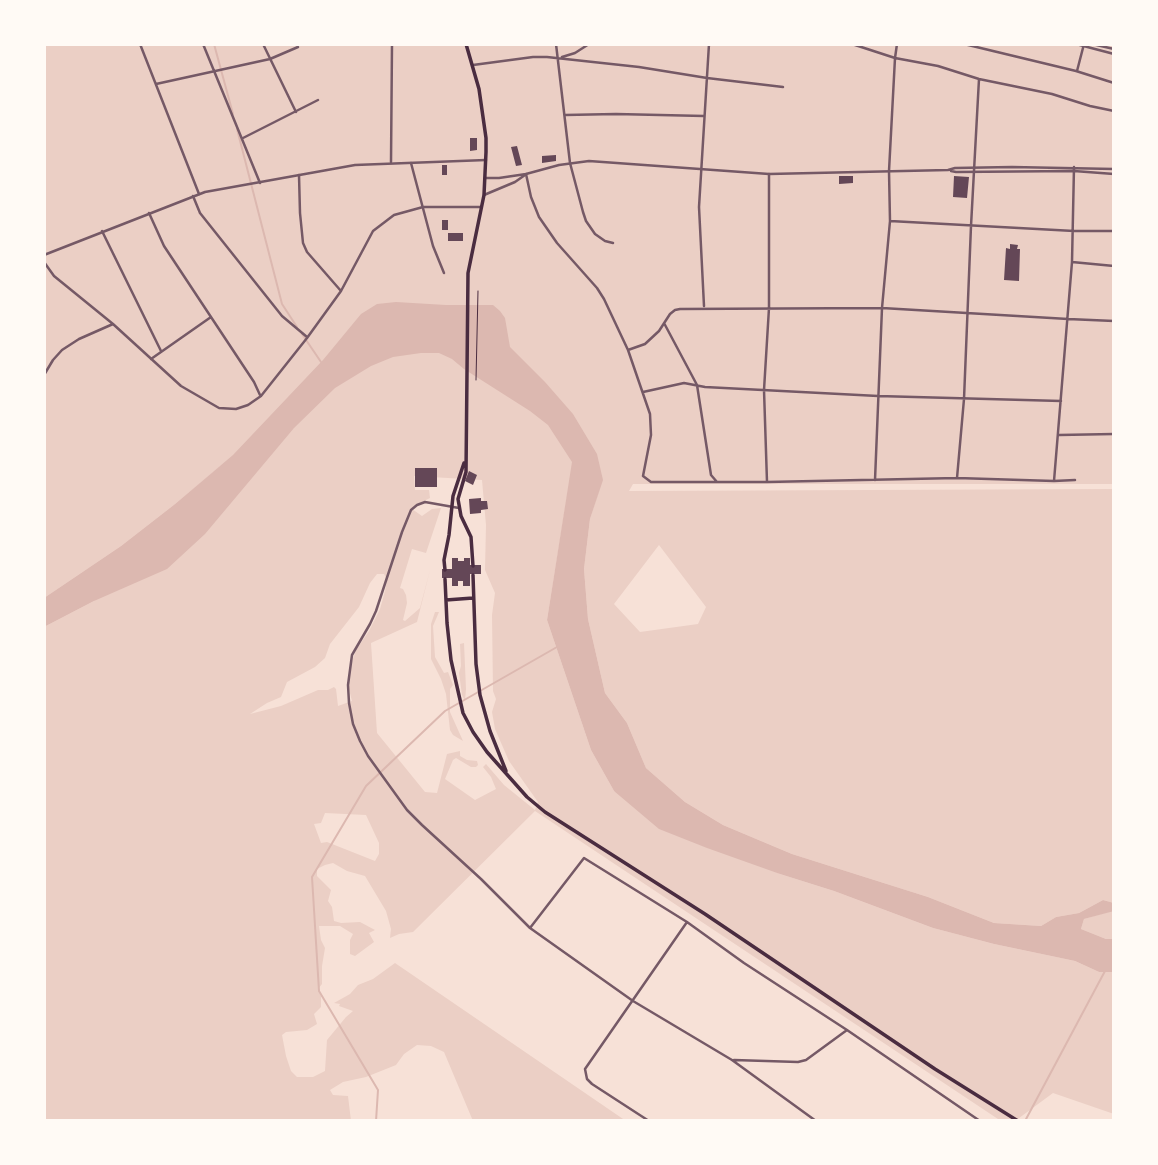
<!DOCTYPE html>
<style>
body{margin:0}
#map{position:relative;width:1158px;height:1165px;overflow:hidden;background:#f7e1d7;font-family:Literata,serif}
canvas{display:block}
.frame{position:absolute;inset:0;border:46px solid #fffaf5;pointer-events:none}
</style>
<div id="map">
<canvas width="1158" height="1165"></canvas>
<div class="frame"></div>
</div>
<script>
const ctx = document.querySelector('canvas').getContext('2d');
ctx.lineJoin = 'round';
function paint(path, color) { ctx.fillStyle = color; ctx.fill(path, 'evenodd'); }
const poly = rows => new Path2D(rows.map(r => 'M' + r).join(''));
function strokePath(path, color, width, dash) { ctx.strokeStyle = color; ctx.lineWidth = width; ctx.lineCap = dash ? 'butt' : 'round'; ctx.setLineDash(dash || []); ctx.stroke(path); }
paint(poly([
 [44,44,1114,44,1114,484,633,484,629,491,1114,489,1114,903,1103,900,1079,913,1056,917,1041,926,994,923,928,897,792,854,723,825,685,802,646,768,627,723,605,693,588,619,584,569,590,519,601,484,569,484,547,620,591,750,614,791,780,874,834,891,933,928,994,944,1075,961,1099,972,1114,972,1114,1114,1053,1093,1015,1121,1001,1121,535,811,413,932,399,934,390,938,391,929,386,911,365,876,347,871,333,863,325,865,317,869,317,876,331,890,328,901,332,907,334,921,341,923,360,922,375,930,369,933,374,942,355,956,350,954,350,940,353,934,340,926,319,926,321,940,325,948,322,966,322,984,318,989,321,996,321,1007,314,1014,317,1024,307,1030,286,1032,282,1035,286,1056,291,1071,297,1077,313,1077,325,1071,327,1040,346,1017,353,1011,339,1006,340,1004,334,1003,350,994,358,985,373,979,395,963,626,1121,473,1121,444,1052,431,1046,417,1045,404,1054,396,1065,366,1077,343,1082,330,1090,333,1095,348,1096,351,1121,44,1121,44,627,94,601,223,464,175,504,121,546,44,598],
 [414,476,482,480,486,525,485,570,495,593,492,615,493,691,496,699,492,712,495,729,509,761,538,802,535,810,504,785,486,764,483,767,491,777,496,789,475,800,445,779,453,760,456,758,471,767,476,767,478,765,477,761,467,760,460,756,460,751,447,754,437,793,425,792,377,733,371,643,417,622,430,570,420,608,405,621,403,620,407,603,406,595,403,589,400,588,412,549,426,553,441,508,432,509,422,516,412,509,414,506,430,498,429,490,415,490],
 [659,545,706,607,698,624,640,632,614,604],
 [377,574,384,574,387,580,385,591,380,609,369,631,356,650,349,670,349,689,352,701,338,706,336,689,334,687,328,690,318,690,281,706,250,714,267,703,281,697,287,682,315,667,325,658,330,644,359,607,370,583],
 [325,813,366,815,379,843,379,854,375,861,327,842,321,843,314,824,321,823],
 [435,612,439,612,433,626,435,657,444,673,448,672,453,685,450,689,450,712,463,741,453,735,450,730,446,694,441,679,431,659,431,624],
 [464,643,466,689,465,701,462,695,459,673,461,666,460,644],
 [1111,911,1114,911,1114,939,1106,939,1081,929,1084,919]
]), '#ebcfc5');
paint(poly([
 [396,302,446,305,493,305,500,311,505,318,510,347,545,382,573,414,597,454,603,480,590,519,584,569,588,619,605,693,627,723,646,768,685,802,723,825,792,854,928,897,994,923,1041,926,1056,917,1079,913,1103,900,1114,903,1114,911,1084,919,1081,929,1106,939,1114,939,1114,972,1099,972,1075,961,994,944,933,928,834,891,780,874,707,848,659,829,614,791,591,750,547,620,572,462,548,425,530,411,464,369,452,359,439,353,421,353,393,357,371,366,335,388,294,428,205,534,167,569,94,601,44,627,44,598,121,546,175,504,233,455,323,360,361,314,377,304]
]), '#dcb8b0');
strokePath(poly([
 [214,44,233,114],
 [237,129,282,304,297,327],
 [302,334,321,362],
 [376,1121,378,1090,319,991,312,877,366,786,445,711,557,647],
 [1025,1121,1105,971]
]), '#dcb8b0', 2);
paint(poly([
 [470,138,477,138,477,150,470,151],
 [517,146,522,165,516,166,511,147],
 [556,155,556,161,542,163,542,156],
 [442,165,447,165,447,175,442,175],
 [839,176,853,176,853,183,839,184],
 [954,176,969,177,967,198,953,197],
 [442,220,448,220,448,230,442,230],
 [448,233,463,233,463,241,448,241],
 [1010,244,1018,245,1017,249,1020,249,1019,281,1004,280,1006,248,1010,249],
 [415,468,437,468,437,487,415,487],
 [469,471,477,475,473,485,465,481],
 [481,498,481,501,487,501,488,509,481,510,481,513,470,514,469,499],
 [452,558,458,558,458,561,464,561,464,558,470,558,470,565,481,565,481,574,470,574,470,586,463,586,463,581,458,581,458,586,452,586,452,578,442,578,442,569,452,569]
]), '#644757');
strokePath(poly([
 [476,380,478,291]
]), '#4a2c40', 1);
strokePath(poly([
 [140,44,199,194],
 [203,44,260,183],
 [263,44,296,112],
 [556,44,570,163,583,212,586,221,595,234,605,241,613,243],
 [852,44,895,58,938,66,979,79,1052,94,1090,106,1114,111],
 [964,44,1076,71,1114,83],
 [562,57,575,53,589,44],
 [473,65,533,57,547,57,639,67,707,78,783,87],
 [1077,71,1084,44],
 [156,84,270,59,298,47],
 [565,115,616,114,704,116],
 [243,138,318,100],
 [391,162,392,44],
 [411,163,433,246,444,273],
 [526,174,531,197,539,217,557,243,597,288,604,299,628,350,650,414,651,435,643,476,651,482,767,482,957,478,1054,481,1075,480],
 [299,175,300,213,303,243,307,252,341,291],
 [193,196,200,213,282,316,307,337],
 [149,213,164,246,254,382,260,395],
 [890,221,1074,231,1114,231],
 [102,231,161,351],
 [44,262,54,276,113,324,181,386,219,408,236,409,248,405,261,396,307,338,341,291,373,231,394,215,423,207,480,207],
 [1072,262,1114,266],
 [704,306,699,207,709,44],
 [664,323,697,385,711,475,717,482],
 [628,350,645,344,659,331,670,314,675,310,680,309,882,308,1068,319,1114,321],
 [151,359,211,317],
 [44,375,53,360,62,350,79,339,113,324],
 [643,392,684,383,705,387,878,396,1061,401],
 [1059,435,1114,434],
 [957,478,964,399,971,226,979,79],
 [875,480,882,308,890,221,889,171,895,58,897,44],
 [1054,481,1072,262,1074,167],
 [767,482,764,390,769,308,769,174],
 [459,508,425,502,417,505,411,510,402,532,376,611,370,624,352,655,348,685,349,703,353,724,360,741,368,756,407,810,422,825,481,879,530,928,633,1001,732,1060,816,1121],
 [530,928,584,858,687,922,744,963,847,1030,980,1121],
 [734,1060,798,1062,806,1060,847,1030],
 [649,1121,592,1084,587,1079,585,1069,687,922]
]), '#755966', 2.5);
strokePath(poly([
 [1076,44,1114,54],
 [1092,44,1114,49],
 [951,171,956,172,1074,171,1114,174],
 [485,178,499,178,526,174,559,165,589,161,769,174,948,170,955,168,1012,167,1114,169],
 [484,195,515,182,525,175],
 [44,255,205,192,355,165,486,160]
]), '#755966', 2.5);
strokePath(poly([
 [466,44,479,89,486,138,486,152,484,195,468,273,466,472,458,499,461,516,471,537,473,566],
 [445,570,444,560,449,535,453,496,464,463],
 [473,575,476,664,480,695,490,731,506,771],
 [445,579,447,623,451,660,463,713,473,732,487,752,527,797,545,812,705,914,935,1069,1018,1121],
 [446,600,473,598]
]), '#4a2c40', 3.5);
</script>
